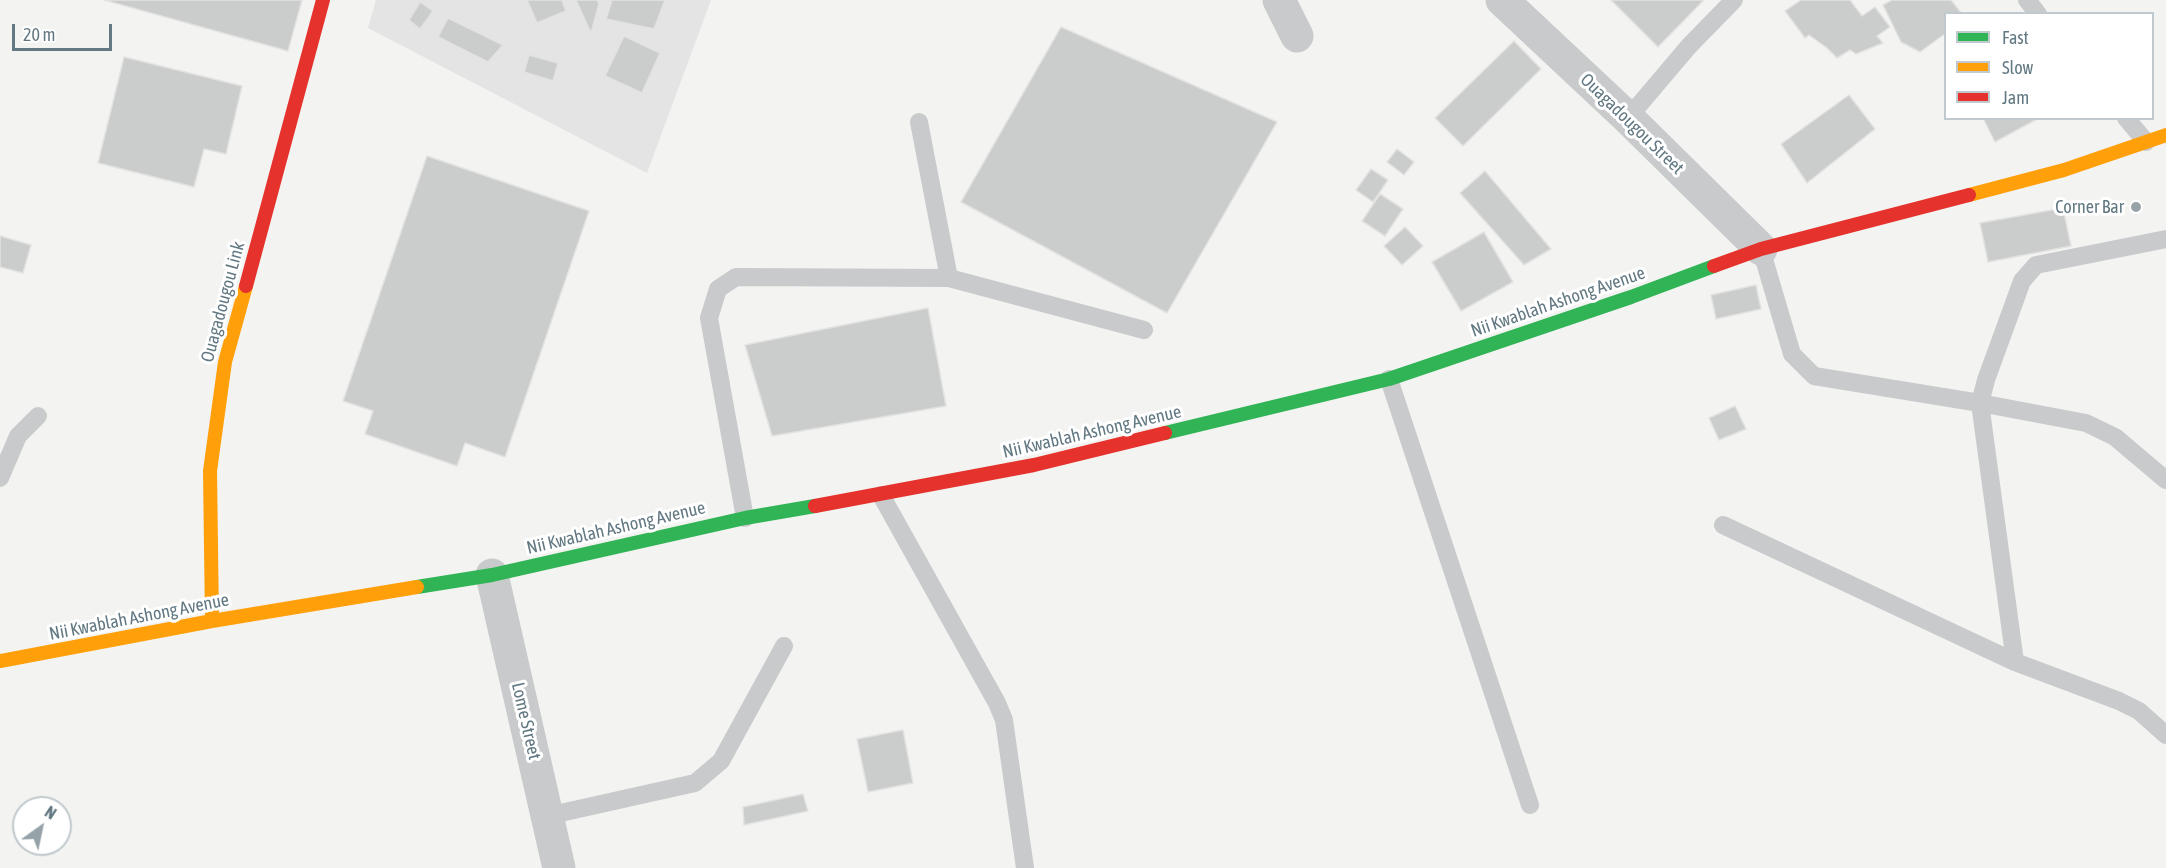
<!DOCTYPE html>
<style>
body{margin:0}
#map{position:relative;width:2166px;height:868px;overflow:hidden;background:#f3f3f1;font-family:"Asap Condensed",sans-serif}
canvas{display:block}
.legend{position:absolute;left:1944px;top:12px;width:210px;height:108px;box-sizing:border-box;background:#fff;border:2px solid #c0c9cd;margin:0;padding:8px 10px;list-style:none;font-size:18px;color:#627882}
.legend li{display:flex;align-items:center;gap:12px;height:30px}
.legend b{width:30px;border:2px solid #c0c9cd}
.north{position:absolute;left:12px;top:796px;width:60px;height:60px;box-sizing:border-box;background:#fff;border:2px solid #c0c9cd;border-radius:50%;rotate:33deg;font-size:16px;font-weight:700;line-height:24px;text-align:center;color:#627882}
.north::after{content:'';display:block;margin:auto;width:21px;height:27px;background:#95a3a9;clip-path:polygon(50% 0,100% 100%,50% 72%,0 100%)}
.scale{position:absolute;left:12px;top:24px;width:100px;height:27px;box-sizing:border-box;border:3px solid #627882;border-top:0;padding-left:8px;font-size:18px;line-height:21px;white-space:nowrap;color:#627882;-webkit-text-stroke:4px #fff;paint-order:stroke}
</style>
<div id="map">
<canvas width="2166" height="868"></canvas>
<ul class="legend">
<li><b style="height:8px;background:#30b455"></b>Fast</li>
<li><b style="height:8px;background:#ff9f0a"></b>Slow</li>
<li><b style="height:8px;background:#e5322d"></b>Jam</li>
</ul>
<div class="north">N</div>
<div class="scale">20 m</div>
</div>
<script>
const ctx = document.querySelector('canvas').getContext('2d');
ctx.lineJoin = 'round';
function paint(path, color) { ctx.fillStyle = color; ctx.fill(path, 'evenodd'); }
const poly = rows => new Path2D(rows.map(r => 'M' + r).join(''));
function strokePath(path, color, width, dash) { ctx.strokeStyle = color; ctx.lineWidth = width; ctx.lineCap = dash ? 'butt' : 'round'; ctx.setLineDash(dash || []); ctx.stroke(path); }
function write(font, color, halo, rows, align = 'center') {
  ctx.font = font + ' "Asap Condensed",sans-serif'; ctx.lineWidth = 6; ctx.setLineDash([]); ctx.textBaseline = 'middle'; ctx.strokeStyle = halo; ctx.fillStyle = color; for (const [text, x, y, turn = 0] of rows) {
    ctx.save(); ctx.translate(x, y); ctx.rotate((+turn || 0) * Math.PI / 180); ctx.textAlign = isNaN(turn) ? turn : align; if (halo) ctx.strokeText(text, 0, 0); ctx.fillText(text, 0, 0); ctx.restore();
  }
}
paint(poly([
 [376,0,711,0,647,173,368,28]
]), '#e3e4e3');
const building = poly([
 [104,0,302,0,288,51,104,0],
 [527,0,562,0,566,11,537,23,527,0],
 [576,0,597,0,599,4,591,33,576,0],
 [612,0,665,0,654,29,606,19,612,0],
 [1611,0,1704,0,1658,47,1611,0],
 [1801,0,1850,0,1862,16,1875,7,1890,27,1877,36,1883,43,1856,54,1850,50,1837,58,1827,48,1809,35,1805,38,1785,11,1801,0],
 [1892,0,1951,0,1962,14,1946,14,1946,33,1920,52,1901,42,1883,5,1892,0],
 [420,2,433,11,420,29,409,20,420,2],
 [448,18,503,45,488,62,438,37,448,18],
 [1061,27,1277,122,1167,313,961,202,1061,27],
 [624,36,660,53,642,93,605,76,624,36],
 [1514,41,1541,69,1463,146,1435,118,1514,41],
 [529,55,558,63,553,81,524,72,529,55],
 [124,57,242,86,226,154,204,149,194,187,98,163,124,57],
 [1849,95,1875,129,1807,183,1781,144,1849,95],
 [1983,118,2039,118,1995,142,1983,118],
 [1397,149,1414,162,1404,175,1387,162,1397,149],
 [427,156,589,211,505,457,465,443,457,466,365,434,373,411,343,401,427,156],
 [1371,169,1388,180,1373,202,1356,190,1371,169],
 [1485,171,1551,249,1524,265,1460,193,1485,171],
 [1380,194,1403,209,1385,236,1362,221,1380,194],
 [2063,208,2071,246,1988,262,1980,223,2063,208],
 [1405,227,1423,246,1402,265,1384,246,1405,227],
 [1484,232,1513,282,1461,311,1432,262,1484,232],
 [0,236,31,245,23,273,0,267,0,236],
 [1756,285,1761,309,1716,319,1711,295,1756,285],
 [928,308,946,406,772,436,745,345,928,308],
 [1735,406,1746,429,1719,440,1709,418,1735,406],
 [903,730,913,783,868,792,857,739,903,730],
 [803,794,808,811,744,825,743,807,803,794]
]);
paint(building, '#cbcccc');
strokePath(building, '#e2e2e1', 1.5);
strokePath(poly([
 [2027,0,2038,14],
 [1628,118,1689,46,1734,0],
 [2126,118,2146,142],
 [919,122,949,278],
 [2166,239,2036,265,2022,281,1986,380,1980,403,2086,423,2115,437,2166,480],
 [1761,249,1792,354,1814,376,1980,403,2015,662],
 [1389,379,1530,805],
 [0,478,18,436,38,416],
 [881,495,997,703,1004,720,1025,868],
 [745,518,709,318,718,289,736,277,949,278,1144,330],
 [1723,525,2015,662,2119,701,2139,711,2166,735],
 [547,816,695,783,721,761,784,646]
]), '#c8cacb', 18);
strokePath(poly([
 [1279,0,1297,36],
 [1502,0,1628,118,1761,249],
 [492,575,559,868]
]), '#c8cacb', 33);
strokePath(poly([
 [1165,433,1389,379,1631,297,1714,266],
 [417,587,492,575,745,518,815,506]
]), '#30b455', 14);
strokePath(poly([
 [1969,195,2064,170,2166,135],
 [212,621,210,471,225,362,246,286],
 [0,661,212,621,417,587]
]), '#ff9f0a', 14);
strokePath(poly([
 [1714,266,1761,249,1969,195],
 [246,286,323,0],
 [815,506,1034,465,1165,433]
]), '#e5322d', 14);
for (const [x, y, r, color] of [
 [2136,207,6,"#95a3a9"]
]) { const dot = new Path2D(); dot.arc(x, y, r, 0, 2 * Math.PI); ctx.fillStyle = color; ctx.fill(dot); strokePath(dot, '#fff', 2); }
write('18px', '#627882', '#fff', [
 ["Ouagadougou Street",1632,124,44],
 ["Ouagadougou Link",223,302,-75],
 ["Nii Kwablah Ashong Avenue",1558,302,-19],
 ["Nii Kwablah Ashong Avenue",1092,432,-13],
 ["Nii Kwablah Ashong Avenue",616,528,-13],
 ["Nii Kwablah Ashong Avenue",139,617,-11],
 ["Lome Street",526,721,77]
]);
write('18px', '#627882', '#fff', [
 ["Corner Bar",2124,207]
], 'right');
</script>
